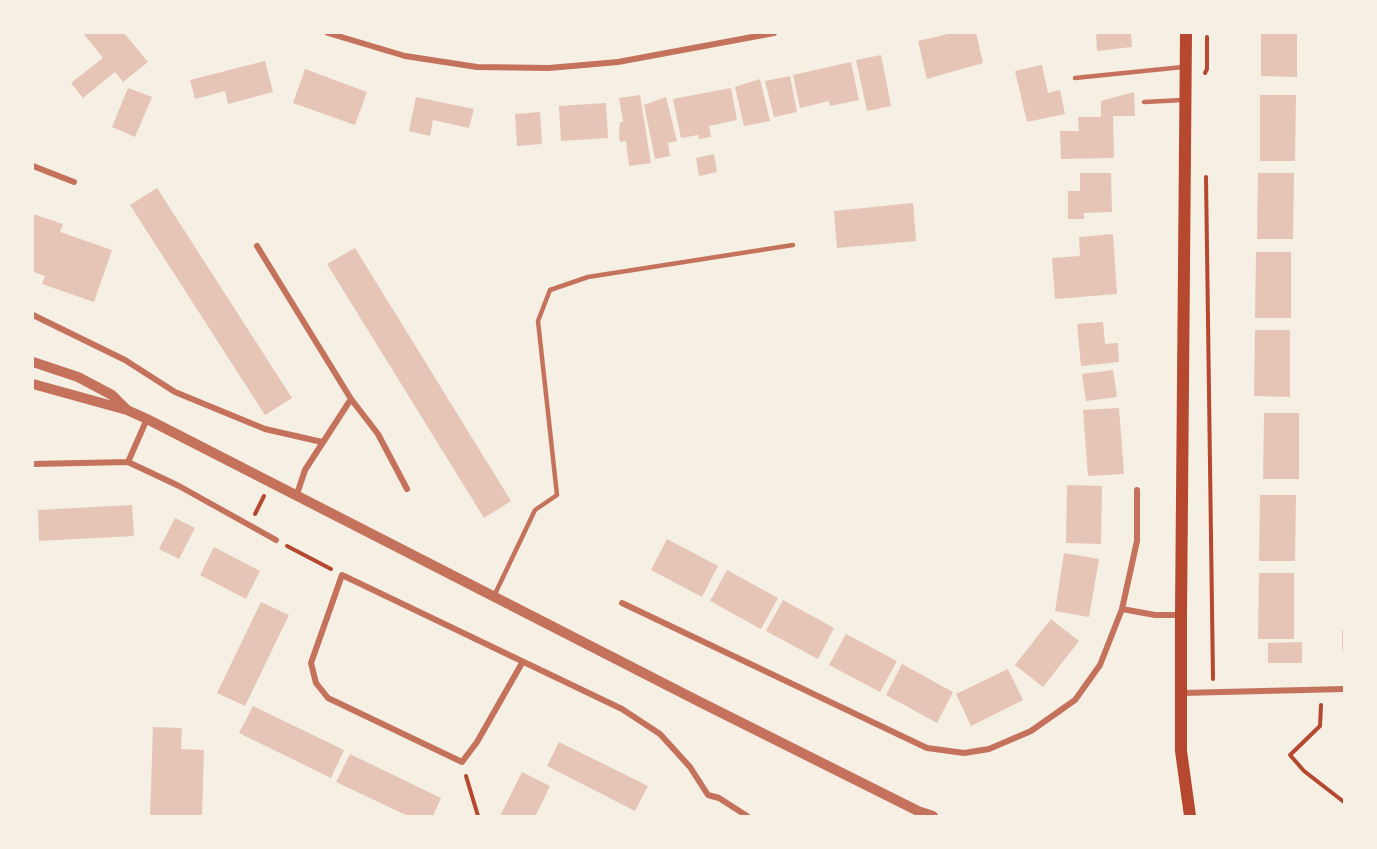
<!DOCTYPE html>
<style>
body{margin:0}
#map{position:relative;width:1377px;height:849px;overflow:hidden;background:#f6efe4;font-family:Rubik,sans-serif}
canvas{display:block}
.frame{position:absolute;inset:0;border:34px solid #f6efe4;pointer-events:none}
</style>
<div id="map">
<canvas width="1377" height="849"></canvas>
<div class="frame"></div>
</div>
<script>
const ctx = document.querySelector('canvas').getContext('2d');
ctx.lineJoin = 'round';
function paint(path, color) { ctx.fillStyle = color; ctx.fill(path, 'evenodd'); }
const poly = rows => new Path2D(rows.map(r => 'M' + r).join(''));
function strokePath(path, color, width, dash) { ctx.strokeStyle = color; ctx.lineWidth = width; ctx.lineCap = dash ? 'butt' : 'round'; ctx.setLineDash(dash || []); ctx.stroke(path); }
paint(poly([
 [83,33,124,33,148,62,123,82,115,72,83,98,71,83,103,58],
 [952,33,976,33,983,63,927,79,918,41],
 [1096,33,1131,33,1132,47,1097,51],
 [1261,33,1297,33,1297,77,1261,76],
 [881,55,891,106,867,111,856,60],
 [265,61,273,92,228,104,225,91,195,99,190,80],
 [851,62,859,100,830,106,829,101,800,108,793,75],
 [1042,65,1048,93,1060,90,1065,114,1027,122,1015,71],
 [305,69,367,92,355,125,293,103],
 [790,76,797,112,774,117,765,81],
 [760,79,770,121,744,126,735,87],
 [128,88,152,97,135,137,112,127],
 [731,88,737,120,709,126,711,137,699,139,698,135,681,138,673,99],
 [1134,92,1135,116,1113,116,1114,158,1061,159,1060,131,1079,131,1078,117,1101,117,1101,101],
 [640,95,651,163,629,166,626,141,620,142,619,135,620,122,623,122,619,98],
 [1260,95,1296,95,1295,161,1260,161],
 [416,97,474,109,469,128,433,120,430,136,409,131],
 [666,97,677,141,668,143,670,156,655,159,644,105],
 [606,103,608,138,561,141,559,106],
 [540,112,542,144,517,146,515,114],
 [714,154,717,172,699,176,696,158],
 [1080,173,1111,173,1112,212,1084,213,1084,219,1068,219,1068,191,1080,191],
 [1258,173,1294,173,1293,239,1257,239],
 [157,188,292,398,265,415,130,205],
 [913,203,916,241,837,248,834,211],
 [33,214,63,224,60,232,112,250,94,302,42,284,45,276,33,272],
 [1113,234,1117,294,1055,299,1052,258,1080,256,1079,237],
 [355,248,511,501,484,518,327,264],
 [1256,252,1291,252,1291,318,1255,318],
 [1103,322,1105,344,1118,343,1119,362,1081,366,1077,324],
 [1255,330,1290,330,1290,397,1254,396],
 [1113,370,1117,397,1086,401,1082,374],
 [1119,408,1124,474,1088,476,1083,410],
 [1264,413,1299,413,1299,479,1263,479],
 [1067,485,1102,486,1101,544,1066,543],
 [1260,495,1296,495,1295,561,1259,561],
 [132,505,134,536,39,541,38,510],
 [175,518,195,528,179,559,159,549],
 [667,539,718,566,702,597,651,570],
 [214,547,260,571,246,599,200,575],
 [1064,553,1099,559,1089,617,1055,611],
 [727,570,778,598,761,629,710,601],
 [1259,573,1294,573,1294,639,1258,639],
 [783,600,834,628,818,659,766,631],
 [261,602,289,615,245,706,217,693],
 [1051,619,1079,641,1043,687,1015,665],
 [1342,630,1344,630,1344,651,1342,651],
 [846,634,897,661,880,692,829,665],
 [1302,642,1302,663,1268,663,1268,643],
 [902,664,953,692,937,723,886,695],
 [1008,669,1023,700,971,726,956,694],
 [253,706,344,750,331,778,239,733],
 [153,727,182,728,181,749,204,750,202,816,150,816],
 [559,742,648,786,635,811,547,766],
 [350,754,441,798,433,816,408,816,336,782],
 [522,772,550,786,539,809,535,816,500,816]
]), '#e6c5b7');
strokePath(poly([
 [1205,73,1207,69,1207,37],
 [1206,177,1213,679],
 [255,514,264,496],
 [287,546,331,569],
 [1321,705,1320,726,1290,755,1304,771,1344,802],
 [466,776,478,816]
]), '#b5482f', 4);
strokePath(poly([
 [1075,78,1183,67],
 [1144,102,1183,100],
 [494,596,535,510,557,495,538,321,550,290,588,277,793,245]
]), '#c5725c', 4.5);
strokePath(poly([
 [328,33,405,56,477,67,549,68,618,62,774,33],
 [33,166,74,182],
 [257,246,351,399,378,434,407,489],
 [33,315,125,360,175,392,265,429,322,442],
 [128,462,147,419],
 [33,464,128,462,179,486,276,540],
 [297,494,305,470,351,399],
 [622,603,927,748,964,753,989,749,1031,731,1075,700,1100,665,1122,609,1137,541,1137,490],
 [1122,609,1155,615,1181,615],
 [522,663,477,742,462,762,328,698,316,683,311,663,342,575,622,709,660,734,690,767,708,795,719,798,747,816],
 [1182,693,1344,689]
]), '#c5725c', 6);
strokePath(poly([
 [33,362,78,377,112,395,127,410],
 [33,384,127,410,147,419,698,701,918,811,933,816]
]), '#c5725c', 10);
strokePath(poly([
 [1186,33,1181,615,1181,751,1190,816]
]), '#b5482f', 12);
</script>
